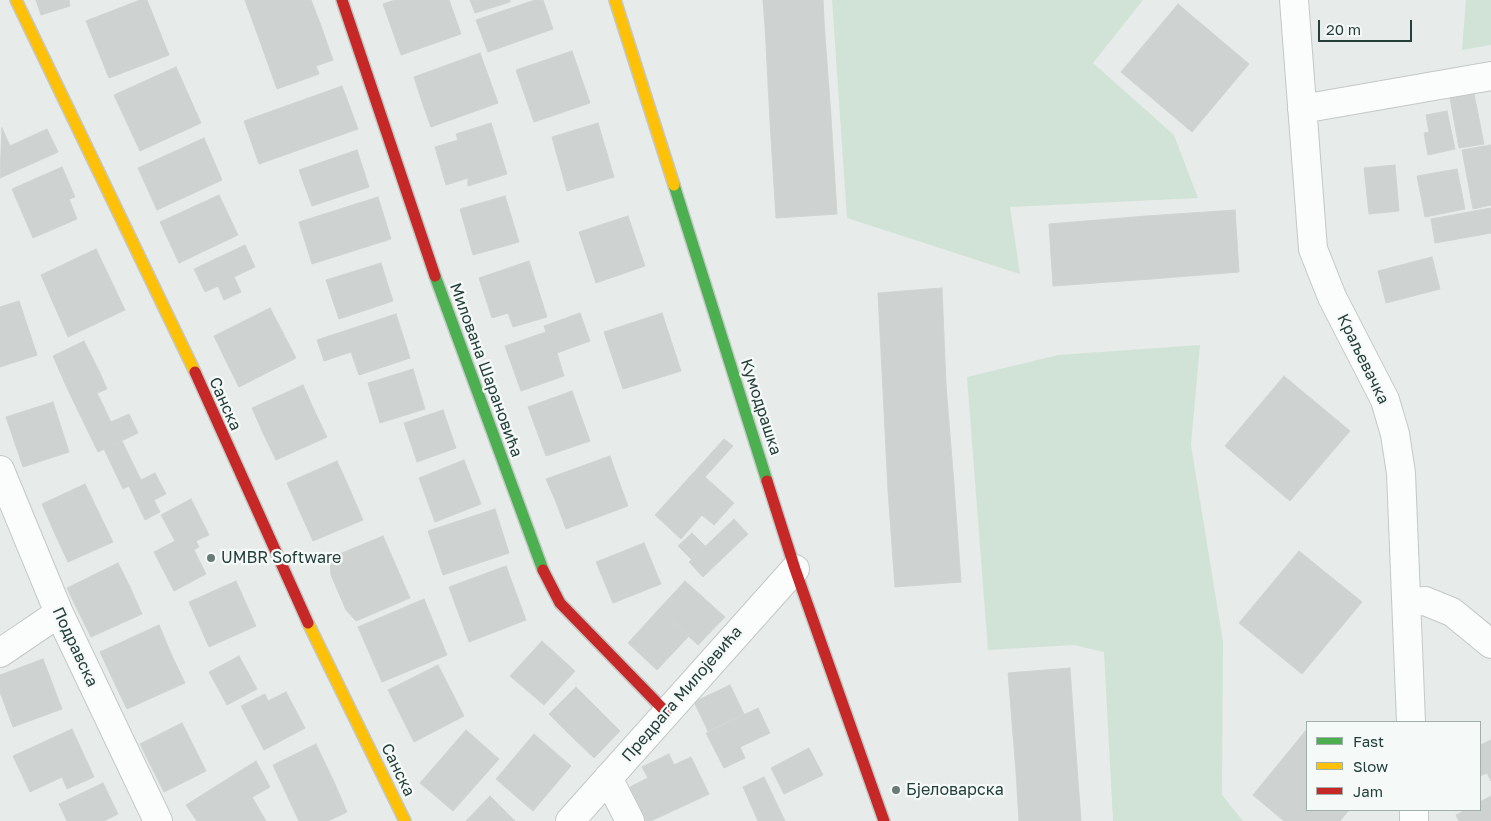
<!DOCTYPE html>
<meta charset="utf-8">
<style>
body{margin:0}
#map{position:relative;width:1491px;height:821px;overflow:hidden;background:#e7ebe9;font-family:"Golos Text",sans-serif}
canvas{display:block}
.legend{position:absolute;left:1306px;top:721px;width:175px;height:90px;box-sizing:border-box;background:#f5faf8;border:1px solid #a1afac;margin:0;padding:6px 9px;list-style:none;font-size:15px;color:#243e39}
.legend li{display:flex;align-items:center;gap:10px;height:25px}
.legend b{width:25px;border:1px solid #a1afac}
.scale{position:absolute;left:1318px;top:20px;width:94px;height:22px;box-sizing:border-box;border:2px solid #243e39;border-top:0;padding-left:6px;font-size:15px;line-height:18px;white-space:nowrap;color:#243e39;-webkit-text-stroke:4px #f5faf8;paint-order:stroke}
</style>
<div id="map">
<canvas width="1491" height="821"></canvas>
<ul class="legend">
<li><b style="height:6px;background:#4caf50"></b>Fast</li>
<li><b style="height:6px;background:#ffc107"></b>Slow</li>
<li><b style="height:6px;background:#c62828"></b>Jam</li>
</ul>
<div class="scale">20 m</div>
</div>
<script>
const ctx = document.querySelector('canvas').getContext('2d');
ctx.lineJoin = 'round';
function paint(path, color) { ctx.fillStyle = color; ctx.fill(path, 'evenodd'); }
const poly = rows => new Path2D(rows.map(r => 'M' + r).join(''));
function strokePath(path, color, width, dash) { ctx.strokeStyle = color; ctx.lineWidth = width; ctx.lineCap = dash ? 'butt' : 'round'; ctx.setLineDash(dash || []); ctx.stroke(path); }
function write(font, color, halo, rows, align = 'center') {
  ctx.font = font + ' "Golos Text",sans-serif'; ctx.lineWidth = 4.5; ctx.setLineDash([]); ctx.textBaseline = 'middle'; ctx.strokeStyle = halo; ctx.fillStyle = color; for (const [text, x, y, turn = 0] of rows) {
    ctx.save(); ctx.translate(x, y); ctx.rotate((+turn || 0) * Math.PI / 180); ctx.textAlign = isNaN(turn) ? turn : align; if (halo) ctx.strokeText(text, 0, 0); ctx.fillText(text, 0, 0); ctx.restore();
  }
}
paint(poly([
 [832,0,1143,0,1093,63,1174,135,1198,198,1010,207,1020,274,847,218],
 [1466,0,1491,0,1491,45,1462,50],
 [1200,345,1191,445,1223,642,1222,795,1243,821,1113,821,1104,652,1074,645,988,650,967,377,1058,355]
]), '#d1e3d7');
const building = poly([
 [36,0,69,0,70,6,41,15,36,0],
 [140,0,147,0,169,55,109,78,86,21,140,0],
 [245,0,311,0,320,23,261,44,245,0],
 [395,0,449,0,461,34,401,55,383,4,395,0],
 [470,0,510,0,510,2,475,13,470,0],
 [535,0,543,0,553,29,488,52,476,20,535,0],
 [763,0,823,0,824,22,765,26,763,0],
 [1178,4,1249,64,1192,132,1121,72,1178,4],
 [824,22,831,117,770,121,765,26,824,22],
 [320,23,333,60,316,66,319,74,277,89,261,44,320,23],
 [572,51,590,103,534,122,516,70,572,51],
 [480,53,489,78,422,102,414,77,480,53],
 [176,67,201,123,140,151,114,95,176,67],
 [489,78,498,103,431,127,422,102,489,78],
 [342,86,358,129,259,164,244,121,342,86],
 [1474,94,1484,144,1459,148,1450,98,1474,94],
 [1447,111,1455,149,1428,155,1424,133,1429,132,1426,115,1447,111],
 [831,117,837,214,776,218,770,121,831,117],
 [491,123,507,174,468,186,468,178,446,185,435,147,458,140,456,134,491,123],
 [598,123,614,177,567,191,552,137,598,123],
 [2,128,10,146,47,129,58,152,0,178,2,128],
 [204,138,222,180,157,210,138,168,204,138],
 [1491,145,1491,205,1473,209,1462,150,1491,145],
 [357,150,369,187,312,206,299,170,357,150],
 [1395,165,1399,211,1369,214,1364,168,1395,165],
 [62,167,75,197,69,199,77,219,33,238,12,189,62,167],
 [1457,169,1465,209,1425,217,1417,176,1457,169],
 [219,195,238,235,179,263,160,222,219,195],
 [505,196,519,242,473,255,460,209,505,196],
 [378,197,391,239,312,264,299,222,378,197],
 [1491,208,1491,233,1435,243,1431,219,1491,208],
 [1235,210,1239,272,1151,279,1147,216,1235,210],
 [628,216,645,266,596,283,579,232,628,216],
 [1147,216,1151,279,1053,286,1049,224,1147,216],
 [245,245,255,267,234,277,241,292,224,300,218,286,205,292,194,269,245,245],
 [96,249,125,310,68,337,41,275,96,249],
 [1432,257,1440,289,1386,303,1378,271,1432,257],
 [529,261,547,317,513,327,508,313,492,318,479,278,529,261],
 [381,263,393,301,339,319,326,280,381,263],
 [942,288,946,385,883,391,878,293,942,288],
 [19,301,37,355,0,367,0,307,19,301],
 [270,308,283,333,226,361,214,336,270,308],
 [580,313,590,341,557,353,564,376,521,391,505,346,546,332,544,326,580,313],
 [662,313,681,371,623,389,604,332,662,313],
 [396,314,410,358,359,375,351,352,324,361,317,340,396,314],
 [283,333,296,358,239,387,226,361,283,333],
 [84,341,100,373,67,388,53,356,84,341],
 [413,369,425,409,380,423,368,383,413,369],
 [100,373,107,389,97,393,111,422,129,414,138,433,98,452,67,388,100,373],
 [1284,376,1350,431,1290,501,1225,446,1284,376],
 [303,385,314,410,263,433,252,408,303,385],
 [946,385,954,485,888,490,883,391,946,385],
 [572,391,590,441,546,456,528,407,572,391],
 [53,402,69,452,23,467,6,417,53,402],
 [314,410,327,437,276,460,263,433,314,410],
 [443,410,456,448,417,462,404,423,443,410],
 [724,439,733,446,705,477,734,503,714,525,702,515,681,539,655,515,724,439],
 [122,441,141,480,123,489,104,449,122,441],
 [610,456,618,479,556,502,546,479,610,456],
 [464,460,481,504,435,522,419,478,464,460],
 [337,461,350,490,300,512,287,483,337,461],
 [155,473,166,494,154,500,160,512,145,520,129,486,155,473],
 [618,479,628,506,566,529,556,502,618,479],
 [85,484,99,513,55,534,42,504,85,484],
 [954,485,961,582,895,587,888,490,954,485],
 [350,490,363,520,313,541,300,512,350,490],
 [191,499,209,535,196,541,199,547,194,550,206,574,174,591,154,552,175,541,161,515,191,499],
 [495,509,509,553,443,575,428,531,495,509],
 [99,513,113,542,68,562,55,534,99,513],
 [734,519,748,534,703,577,689,562,734,519],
 [692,533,705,546,692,560,678,546,692,533],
 [383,536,410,598,356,621,346,610,331,575,330,558,383,536],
 [644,543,661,584,613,603,596,562,644,543],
 [1299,551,1362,602,1302,674,1239,623,1299,551],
 [118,563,130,587,78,611,67,588,118,563],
 [506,566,526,620,469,642,449,587,506,566],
 [236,581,256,626,209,647,189,602,236,581],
 [685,581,725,617,698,645,659,609,685,581],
 [130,587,142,614,91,637,78,611,130,587],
 [424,599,447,655,382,682,358,627,424,599],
 [659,609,689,636,657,670,628,643,659,609],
 [159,625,172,656,114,682,100,652,159,625],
 [542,641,575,671,544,705,510,676,542,641],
 [172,656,185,683,127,709,114,682,172,656],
 [239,656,257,689,227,705,209,672,239,656],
 [43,659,62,709,13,727,0,692,0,675,43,659],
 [438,665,464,716,414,742,388,690,438,665],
 [1070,668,1077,767,1016,771,1008,673,1070,668],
 [730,685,744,714,708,731,694,702,730,685],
 [576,687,598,709,571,736,549,714,576,687],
 [286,692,305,728,264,750,241,706,265,694,268,701,286,692],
 [758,708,770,733,740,747,745,758,724,768,706,733,758,708],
 [598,709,620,731,594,758,571,736,598,709],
 [182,723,206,771,164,792,140,744,182,723],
 [72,729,94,777,67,789,62,777,30,792,13,756,72,729],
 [1307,729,1307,810,1349,810,1340,821,1284,821,1253,795,1307,729],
 [466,730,499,759,453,811,420,783,466,730],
 [534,734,571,766,533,811,496,779,534,734],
 [1491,740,1491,781,1487,773,1480,776,1480,745,1491,740],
 [316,744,334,782,290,802,273,765,316,744],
 [809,748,823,775,784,794,771,768,809,748],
 [669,754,674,765,691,757,709,794,651,821,646,821,630,787,648,778,642,767,669,754],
 [256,761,270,787,210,821,197,821,186,805,256,761],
 [1077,767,1081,821,1019,821,1016,771,1077,767],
 [764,777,785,821,758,821,743,787,764,777],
 [334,782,347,812,328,821,299,821,290,802,334,782],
 [103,783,118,814,104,821,67,821,59,804,103,783],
 [490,796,515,821,466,821,490,796],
 [1491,796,1491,821,1459,821,1456,815,1465,810,1480,810,1480,802,1491,796],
 [252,797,266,821,210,821,252,797]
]);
paint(building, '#ced2d1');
strokePath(building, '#cfd4d2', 1);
const street = poly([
 [1294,0,1313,249,1332,297,1385,400,1395,434,1401,473,1411,722],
 [1302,109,1491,76],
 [0,470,59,613,158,821],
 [1408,602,1425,601,1452,612,1491,644],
 [0,653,59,613],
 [608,778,630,821],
 [1414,810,1414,821],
 [570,821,795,569]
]);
const fast = poly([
 [674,185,767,481],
 [435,276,543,570]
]);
const slow = poly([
 [16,0,195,372],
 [615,0,674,185],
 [308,623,405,821]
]);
const jam = poly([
 [342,0,435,276],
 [195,372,308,623],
 [767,481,795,569,884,821],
 [543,570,560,603,666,712]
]);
strokePath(street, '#c4c8c6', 30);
strokePath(fast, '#c2c9c6', 14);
strokePath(slow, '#c2c9c6', 14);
strokePath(jam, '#c2c9c6', 14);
strokePath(street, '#fbfcfc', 28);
strokePath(fast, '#4caf50', 11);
strokePath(slow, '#ffc107', 11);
strokePath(jam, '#c62828', 11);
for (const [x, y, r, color] of [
 [211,558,5,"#687b77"],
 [896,790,5,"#687b77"]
]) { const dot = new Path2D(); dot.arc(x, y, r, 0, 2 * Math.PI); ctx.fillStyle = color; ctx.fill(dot); strokePath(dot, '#f5faf8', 2); }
write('16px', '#243e39', '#f5faf8', [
 ["Краљевачка",1363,359,64],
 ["Милована Шарановића",486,370,70],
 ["Санска",225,404,66],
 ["Кумодрашка",761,407,72],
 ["Подравска",75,647,65],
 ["Предрага Милојевића",682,694,-49],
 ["Санска",398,770,64]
]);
write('16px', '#243e39', '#f5faf8', [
 ["UMBR Software",221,558],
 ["Бјеловарска",906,790]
], 'left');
</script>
